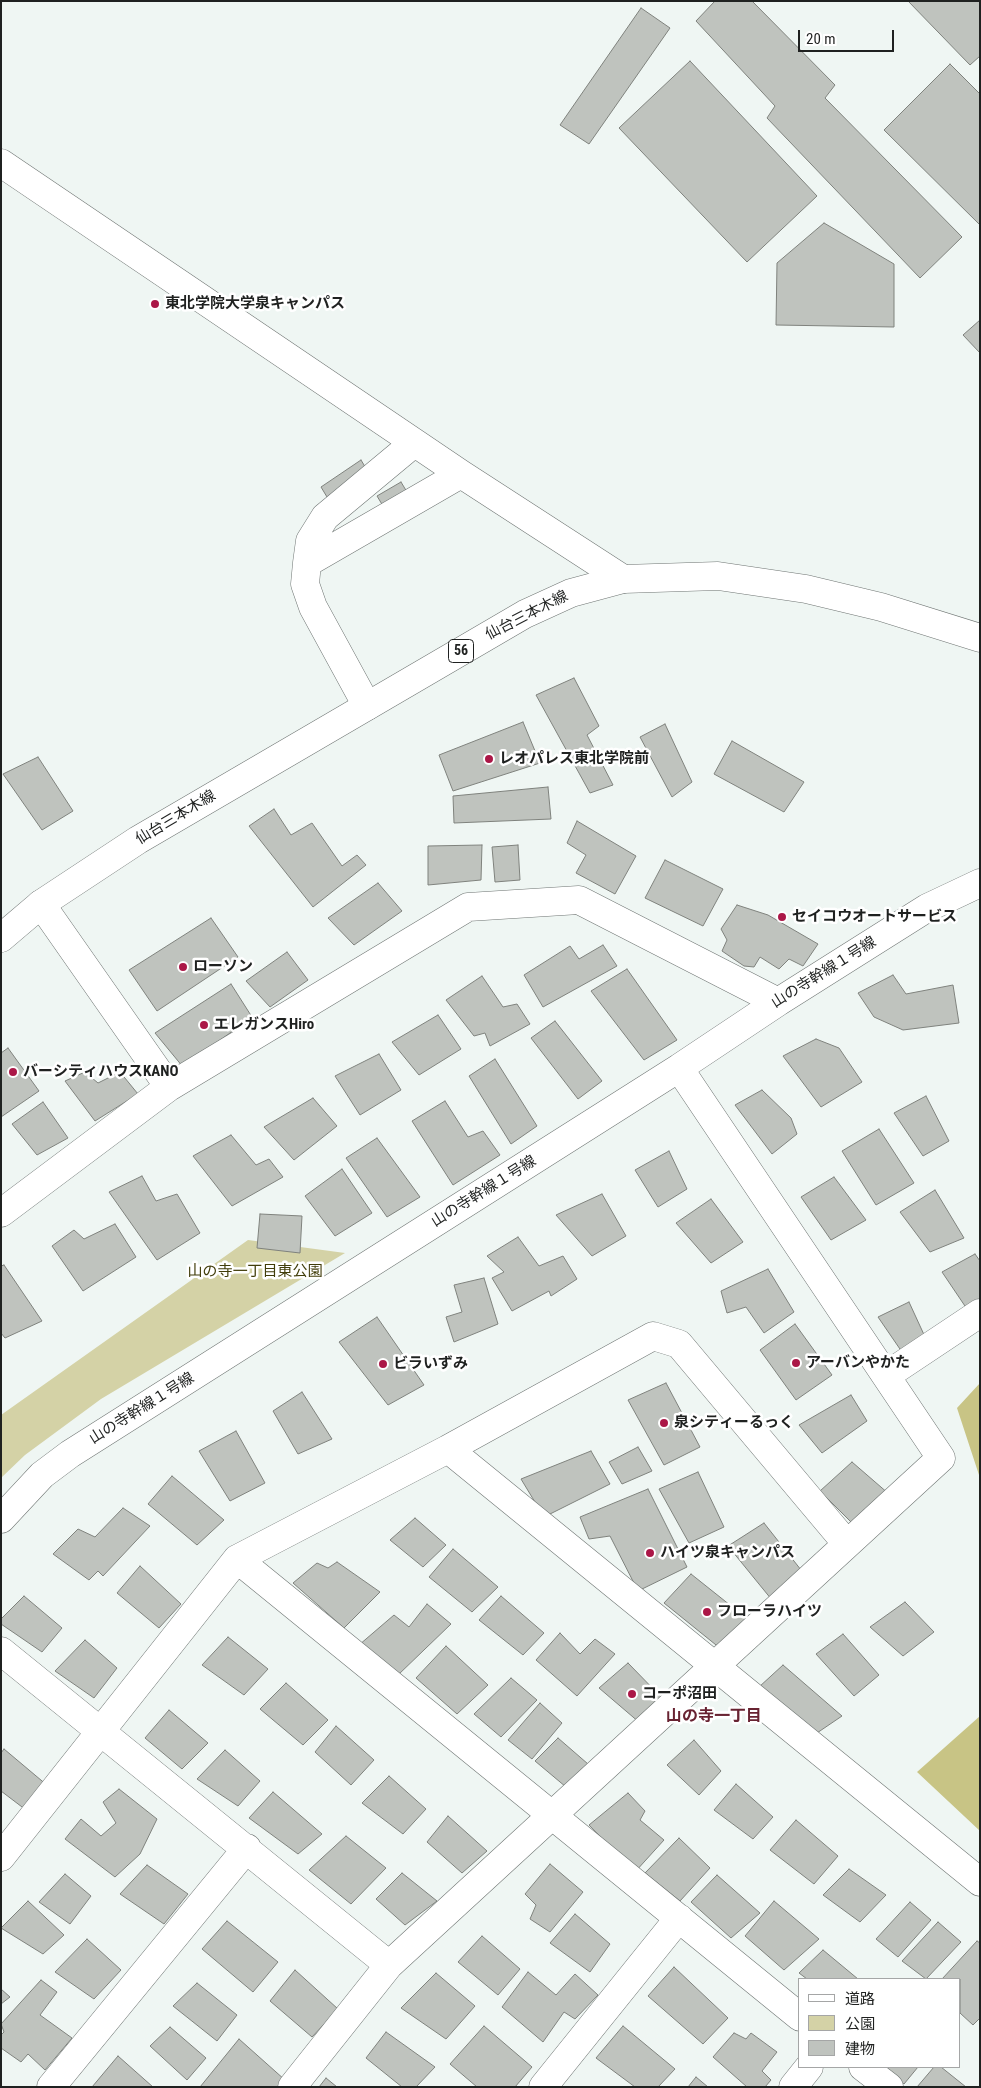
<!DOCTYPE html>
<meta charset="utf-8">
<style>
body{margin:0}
#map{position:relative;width:981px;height:2088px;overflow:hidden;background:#eff6f3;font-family:"Roboto Condensed","Noto Sans JP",sans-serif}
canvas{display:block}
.frame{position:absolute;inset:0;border:2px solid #1f2120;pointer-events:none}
.legend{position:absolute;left:798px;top:1978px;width:162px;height:90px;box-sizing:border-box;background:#fff;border:1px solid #a5a6a6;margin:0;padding:6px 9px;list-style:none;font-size:15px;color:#1f2120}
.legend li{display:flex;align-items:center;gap:10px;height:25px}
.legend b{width:25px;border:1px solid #a5a6a6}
.scale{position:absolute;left:798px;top:30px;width:96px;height:22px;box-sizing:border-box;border:2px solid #1f2120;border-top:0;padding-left:6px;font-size:15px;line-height:18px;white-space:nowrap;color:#1f2120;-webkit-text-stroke:4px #fff;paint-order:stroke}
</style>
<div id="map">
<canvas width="981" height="2088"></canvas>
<div class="frame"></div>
<ul class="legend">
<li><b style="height:6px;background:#fff"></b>道路</li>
<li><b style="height:14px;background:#d4d2a6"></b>公園</li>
<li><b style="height:14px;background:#bfc3be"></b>建物</li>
</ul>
<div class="scale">20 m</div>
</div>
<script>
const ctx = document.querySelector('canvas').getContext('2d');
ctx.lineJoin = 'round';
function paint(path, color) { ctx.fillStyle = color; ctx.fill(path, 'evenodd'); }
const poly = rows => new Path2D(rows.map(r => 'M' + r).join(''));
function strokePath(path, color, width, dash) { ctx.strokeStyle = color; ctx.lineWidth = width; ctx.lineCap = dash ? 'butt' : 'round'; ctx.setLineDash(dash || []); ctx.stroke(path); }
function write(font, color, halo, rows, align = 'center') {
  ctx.font = font + ' "Roboto Condensed","Noto Sans JP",sans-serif'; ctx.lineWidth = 5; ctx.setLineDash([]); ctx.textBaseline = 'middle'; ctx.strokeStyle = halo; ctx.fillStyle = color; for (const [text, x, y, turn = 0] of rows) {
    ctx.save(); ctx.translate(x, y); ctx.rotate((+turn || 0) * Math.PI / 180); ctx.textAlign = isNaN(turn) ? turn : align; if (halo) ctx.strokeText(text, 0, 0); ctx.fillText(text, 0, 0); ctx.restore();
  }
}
paint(poly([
 [248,1240,345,1253,101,1399,25,1455,1,1478,1,1415]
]), '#d4d2a6');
paint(poly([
 [980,1383,980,1478,957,1408],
 [980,1716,980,1831,917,1772]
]), '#c8c485');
const building = poly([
 [715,1,752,1,835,85,825,98,962,237,920,278,767,118,775,106,696,21,715,1],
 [908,1,980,1,980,56,970,65,908,1],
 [641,8,670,28,589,144,560,125,641,8],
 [690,61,817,196,747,262,619,128,690,61],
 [950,64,980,94,980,225,884,130,950,64],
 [824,223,894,264,894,327,776,325,777,263,824,223],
 [980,320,980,353,963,335,980,320],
 [361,460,367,470,327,497,321,487,361,460],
 [401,482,407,492,383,506,377,496,401,482],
 [574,678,599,726,587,735,613,785,590,793,536,695,574,678],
 [523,722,540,763,453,791,439,755,523,722],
 [665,724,692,782,672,797,640,737,665,724],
 [732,741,804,782,784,812,714,774,732,741],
 [38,757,73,811,42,830,3,774,38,757],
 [548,787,551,819,454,823,453,796,548,787],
 [274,809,291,835,312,823,342,866,357,855,366,865,313,907,249,826,274,809],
 [577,821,636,856,615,894,576,873,586,855,567,843,577,821],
 [482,845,481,880,428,885,428,846,482,845],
 [518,845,520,880,495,882,492,847,518,845],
 [665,860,723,889,703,926,645,898,665,860],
 [378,883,402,911,354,945,328,918,378,883],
 [737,905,768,915,818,944,803,966,789,959,779,969,760,957,754,967,744,966,722,951,727,940,721,929,737,905],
 [211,918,238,957,157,1011,129,970,211,918],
 [603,945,617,966,543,1007,524,975,570,946,579,959,603,945],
 [287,952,308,980,270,1007,246,981,287,952],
 [627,969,677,1040,644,1060,591,991,627,969],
 [893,975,906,994,953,985,959,1023,903,1030,874,1017,858,993,893,975],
 [482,976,503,1007,517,1004,530,1024,490,1046,485,1033,474,1036,446,1000,482,976],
 [231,984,252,1017,183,1067,155,1033,231,984],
 [438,1015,461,1049,419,1075,392,1042,438,1015],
 [555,1021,602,1081,578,1099,531,1038,555,1021],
 [816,1039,839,1048,862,1082,821,1107,783,1056,816,1039],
 [8,1048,39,1091,1,1117,1,1053,8,1048],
 [379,1054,401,1090,360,1115,335,1076,379,1054],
 [495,1059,537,1126,511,1144,469,1076,495,1059],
 [85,1072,98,1083,120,1072,138,1094,95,1121,65,1081,85,1072],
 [762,1090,791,1118,797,1134,772,1154,735,1105,762,1090],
 [926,1096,949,1141,923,1156,894,1113,926,1096],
 [313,1098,337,1126,294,1160,264,1127,313,1098],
 [445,1101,468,1137,483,1131,500,1155,453,1185,412,1121,445,1101],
 [43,1102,68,1138,37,1155,12,1124,43,1102],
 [879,1129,914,1183,876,1205,842,1151,879,1129],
 [231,1135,256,1165,269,1159,283,1177,232,1206,193,1156,231,1135],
 [377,1138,420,1197,387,1217,346,1158,377,1138],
 [669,1151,687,1189,658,1207,635,1170,669,1151],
 [342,1169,372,1213,335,1236,305,1196,342,1169],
 [142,1176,156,1201,177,1194,200,1233,157,1260,109,1192,142,1176],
 [834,1177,866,1220,831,1240,801,1197,834,1177],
 [935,1190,964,1238,930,1252,900,1212,935,1190],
 [602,1194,626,1236,592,1256,556,1215,602,1194],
 [711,1199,743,1242,711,1263,676,1223,711,1199],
 [260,1214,302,1216,300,1253,257,1248,260,1214],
 [115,1224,136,1257,83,1291,52,1246,74,1230,84,1239,115,1224],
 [518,1237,539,1266,563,1256,577,1279,551,1296,549,1291,512,1311,492,1278,504,1272,487,1256,518,1237],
 [975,1254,980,1261,980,1303,967,1309,942,1272,975,1254],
 [4,1265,42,1321,5,1338,1,1333,1,1266,4,1265],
 [768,1269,794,1312,764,1333,746,1307,727,1313,721,1291,768,1269],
 [484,1278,498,1324,454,1342,446,1317,462,1312,454,1285,484,1278],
 [909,1302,926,1339,902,1352,878,1317,909,1302],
 [377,1317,424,1385,388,1405,339,1342,377,1317],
 [795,1324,832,1375,796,1400,760,1350,795,1324],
 [666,1383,700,1447,664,1465,628,1400,666,1383],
 [302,1392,332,1439,298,1454,273,1411,302,1392],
 [851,1395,867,1421,822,1453,799,1425,851,1395],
 [236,1431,265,1483,230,1501,199,1451,236,1431],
 [638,1447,652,1471,622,1484,609,1462,638,1447],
 [591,1451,610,1484,544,1517,521,1479,591,1451],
 [852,1462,889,1494,855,1526,820,1491,852,1462],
 [698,1472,724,1527,689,1543,659,1489,698,1472],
 [172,1476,224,1520,197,1545,148,1504,172,1476],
 [648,1489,687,1567,638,1591,610,1536,589,1539,580,1517,648,1489],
 [123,1508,150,1526,103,1576,98,1571,89,1580,53,1554,78,1529,95,1537,123,1508],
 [415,1518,446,1545,423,1567,390,1540,415,1518],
 [764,1523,805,1575,772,1600,728,1546,764,1523],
 [453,1549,498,1587,472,1612,429,1577,453,1549],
 [337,1562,380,1592,344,1628,293,1583,317,1563,328,1568,337,1562],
 [140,1566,181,1604,159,1628,117,1593,140,1566],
 [691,1574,750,1621,721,1649,664,1603,691,1574],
 [24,1596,62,1628,42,1652,1,1624,1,1619,24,1596],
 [501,1596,544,1633,523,1655,479,1620,501,1596],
 [905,1602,934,1632,903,1656,870,1627,905,1602],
 [427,1604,451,1624,398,1675,359,1645,394,1615,409,1627,427,1604],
 [560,1633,580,1654,595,1639,615,1654,577,1696,536,1660,560,1633],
 [843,1634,879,1675,854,1696,816,1654,843,1634],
 [228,1637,268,1669,244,1695,202,1665,228,1637],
 [85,1640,117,1668,94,1698,55,1671,85,1640],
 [446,1646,488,1685,457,1714,416,1678,446,1646],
 [628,1663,664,1700,640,1723,599,1688,628,1663],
 [783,1665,842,1716,814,1735,759,1687,783,1665],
 [511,1678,537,1700,501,1737,474,1714,511,1678],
 [286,1683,328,1720,303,1745,260,1709,286,1683],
 [540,1703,562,1723,532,1759,508,1740,540,1703],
 [169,1710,208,1743,182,1769,145,1738,169,1710],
 [336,1726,374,1760,351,1785,315,1752,336,1726],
 [558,1738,588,1764,566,1787,535,1761,558,1738],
 [694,1740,721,1771,699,1795,667,1765,694,1740],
 [4,1749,48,1786,26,1810,1,1791,1,1753,4,1749],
 [225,1750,260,1781,238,1806,197,1779,225,1750],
 [389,1776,426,1809,403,1834,362,1803,389,1776],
 [736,1784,773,1817,753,1839,714,1810,736,1784],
 [119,1789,157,1819,140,1854,115,1877,65,1839,81,1819,101,1836,116,1823,103,1802,119,1789],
 [273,1792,322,1834,298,1854,249,1818,273,1792],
 [628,1793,645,1811,640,1820,664,1840,635,1872,589,1825,628,1793],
 [448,1816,487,1851,462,1873,427,1842,448,1816],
 [796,1820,838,1856,814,1884,770,1850,796,1820],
 [346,1836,386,1868,351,1904,309,1870,346,1836],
 [679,1838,710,1868,680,1901,645,1873,679,1838],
 [550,1864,583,1892,550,1932,530,1919,536,1905,525,1894,550,1864],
 [147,1865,188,1894,164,1924,120,1894,147,1865],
 [849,1869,886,1895,860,1922,823,1895,849,1869],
 [402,1873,437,1901,405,1925,376,1899,402,1873],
 [65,1874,91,1896,70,1924,39,1902,65,1874],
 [717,1875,760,1913,731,1938,691,1902,717,1875],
 [28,1901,64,1935,43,1954,1,1928,28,1901],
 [774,1901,819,1939,784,1970,745,1936,774,1901],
 [910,1902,931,1920,898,1957,876,1939,910,1902],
 [575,1914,610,1944,590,1972,550,1943,575,1914],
 [227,1921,278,1962,253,1992,202,1949,227,1921],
 [938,1922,961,1942,926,1979,902,1961,938,1922],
 [482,1936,520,1969,498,1995,458,1962,482,1936],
 [87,1939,121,1970,94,1999,55,1972,87,1939],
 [977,1941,980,1943,980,2018,973,2025,960,2013,960,1979,942,1979,977,1941],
 [823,1950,858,1979,807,1979,799,1973,823,1950],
 [674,1967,728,2018,703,2044,648,1996,674,1967],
 [295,1970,338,2009,312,2037,270,2001,295,1970],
 [528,1972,556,1995,575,1974,598,1995,575,2019,564,2012,543,2042,502,2007,528,1972],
 [436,1973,475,2006,446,2039,401,2008,436,1973],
 [41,1980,57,1992,40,2015,72,2038,45,2070,28,2054,21,2062,1,2048,1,2035,4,2032,1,2024,41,1980],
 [197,1983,237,2015,217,2041,173,2006,197,1983],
 [1,1989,10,1997,1,2004,1,1989],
 [484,2026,532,2067,515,2087,477,2087,450,2064,484,2026],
 [623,2026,675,2069,658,2087,635,2087,596,2058,623,2026],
 [170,2027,206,2058,187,2080,150,2046,170,2027],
 [386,2032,435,2067,416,2087,402,2087,366,2058,386,2032],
 [734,2033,746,2039,751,2033,777,2052,762,2071,771,2080,765,2087,747,2087,713,2057,734,2033],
 [239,2039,285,2080,278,2087,200,2087,239,2039],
 [118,2056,153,2087,92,2087,118,2056],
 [881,2067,918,2067,904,2084,881,2067],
 [934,2067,941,2067,966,2087,917,2087,934,2067],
 [696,2077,708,2087,688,2087,696,2077],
 [326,2078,337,2087,319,2087,326,2078]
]);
paint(building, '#bfc3be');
strokePath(building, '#7f827d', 1);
const minor = poly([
 [1,163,461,474,623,579],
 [307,563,310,541,325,517,414,443],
 [367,706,313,607,305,584,307,563,461,474],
 [41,904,169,1087],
 [1,1213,169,1087,468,907,579,900,778,1002],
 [887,1375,980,1313],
 [448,1449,653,1336,679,1344,847,1544],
 [1,1519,42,1475,70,1454,679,1068,778,1002,927,908,980,883],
 [237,1559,800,2017],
 [1,1651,389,1965],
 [1,1857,237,1559,448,1449,980,1882],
 [863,2067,889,2087],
 [51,2087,247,1848],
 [292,2087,389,1965,941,1458,679,1068],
 [543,2087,679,1918],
 [793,2087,809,2067]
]);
const major = poly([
 [1,938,41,904,138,840,525,614,571,593,623,579,718,576,806,589,881,607,980,638]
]);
strokePath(minor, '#6f7573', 29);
strokePath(major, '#6f7573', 29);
strokePath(minor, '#fff', 28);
strokePath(major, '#fff', 28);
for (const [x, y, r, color] of [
 [155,304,5,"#ab1747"],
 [489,759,5,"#ab1747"],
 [782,917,5,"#ab1747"],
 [183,967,5,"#ab1747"],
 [204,1025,5,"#ab1747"],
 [13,1072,5,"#ab1747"],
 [796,1363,5,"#ab1747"],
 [383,1364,5,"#ab1747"],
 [664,1423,5,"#ab1747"],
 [650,1553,5,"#ab1747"],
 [707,1612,5,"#ab1747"],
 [632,1694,5,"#ab1747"]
]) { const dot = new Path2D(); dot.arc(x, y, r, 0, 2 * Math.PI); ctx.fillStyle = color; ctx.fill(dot); strokePath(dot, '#fff', 2); }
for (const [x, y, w] of [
 [461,651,25]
]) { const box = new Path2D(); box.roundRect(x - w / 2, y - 11.5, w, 23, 4); ctx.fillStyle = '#fff'; ctx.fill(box); strokePath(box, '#1f2120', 1); }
write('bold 14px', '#1f2120', null, [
 ["56",461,651]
]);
write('bold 15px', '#1f2120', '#fff', [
 ["東北学院大学泉キャンパス",165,304],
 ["レオパレス東北学院前",499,759],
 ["セイコウオートサービス",792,917],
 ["ローソン",193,967],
 ["エレガンスHiro",214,1025],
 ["バーシティハウスKANO",23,1072],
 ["アーバンやかた",806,1363],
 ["ビラいずみ",393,1364],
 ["泉シティーるっく",674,1423],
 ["ハイツ泉キャンパス",660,1553],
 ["フローラハイツ",717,1612],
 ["コーポ沼田",642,1694]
], 'left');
write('15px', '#1f2120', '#fff', [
 ["仙台三本木線",527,616,-27],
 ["仙台三本木線",176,818,-31],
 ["山の寺幹線１号線",824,973,-32],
 ["山の寺幹線１号線",484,1192,-32],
 ["山の寺幹線１号線",142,1409,-32]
]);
write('15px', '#413d0a', '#fff', [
 ["山の寺一丁目東公園",255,1272]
]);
write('bold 16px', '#682332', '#fff', [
 ["山の寺一丁目",714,1717]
]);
</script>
